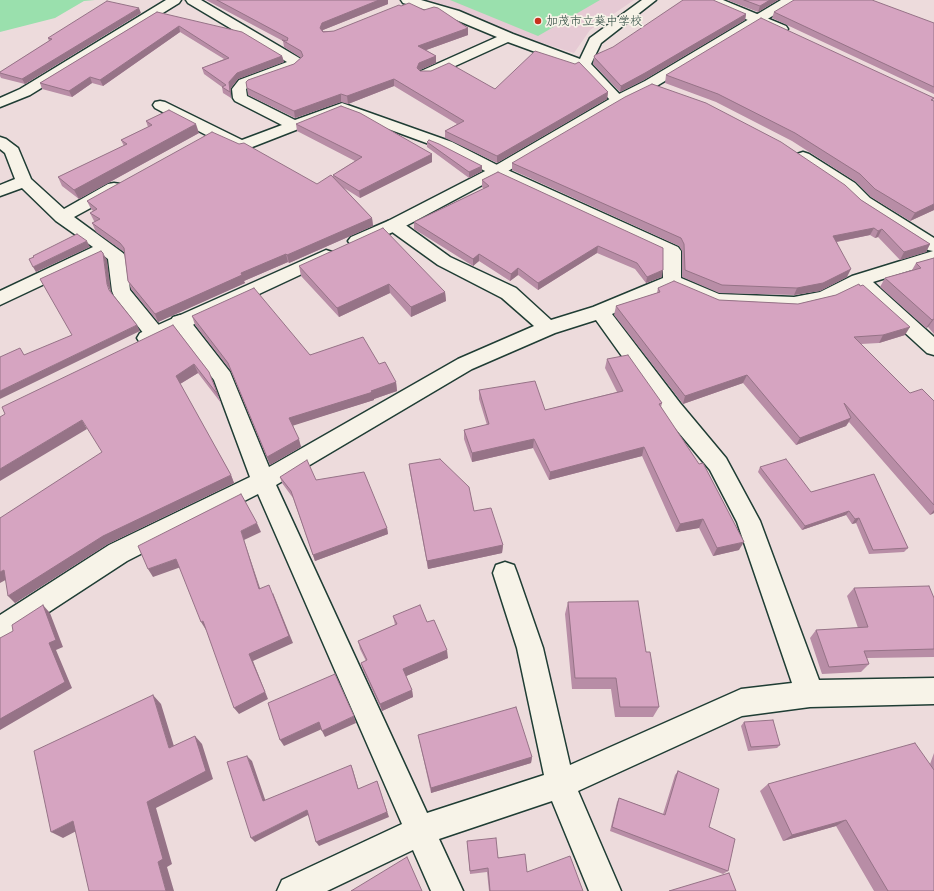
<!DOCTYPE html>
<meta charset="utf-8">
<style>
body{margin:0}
canvas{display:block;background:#eddbdc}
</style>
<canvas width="934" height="891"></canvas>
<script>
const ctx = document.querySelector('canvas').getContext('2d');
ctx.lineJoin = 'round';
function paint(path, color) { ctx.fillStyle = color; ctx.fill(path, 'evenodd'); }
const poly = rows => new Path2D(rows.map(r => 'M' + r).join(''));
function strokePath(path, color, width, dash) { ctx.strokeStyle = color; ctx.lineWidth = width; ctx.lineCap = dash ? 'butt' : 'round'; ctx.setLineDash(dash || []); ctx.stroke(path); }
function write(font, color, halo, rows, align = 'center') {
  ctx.font = font + ' Mali,"Klee One",sans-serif'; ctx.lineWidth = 3.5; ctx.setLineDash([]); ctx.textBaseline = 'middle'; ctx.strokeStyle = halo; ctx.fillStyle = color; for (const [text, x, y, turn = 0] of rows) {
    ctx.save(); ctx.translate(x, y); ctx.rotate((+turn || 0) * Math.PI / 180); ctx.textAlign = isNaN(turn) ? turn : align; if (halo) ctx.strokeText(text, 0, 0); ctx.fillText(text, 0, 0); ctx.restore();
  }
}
paint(poly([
 [416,0,634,0,590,30,574,53,494,28]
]), '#e6cad4');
paint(poly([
 [0,0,95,0,84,1,55,18,0,32],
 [450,0,600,0,538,36]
]), '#9ae0ad');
const street = poly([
 [166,0,181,0,179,3,30,95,0,107,0,98,20,89,166,0],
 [186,0,201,0,301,59,303,62,295,70,249,86,246,89,247,96,295,120,342,103,452,142,503,168,678,247,681,251,681,278,719,294,794,297,820,292,852,276,933,251,928,250,858,206,843,191,797,160,795,157,797,154,803,152,809,154,855,183,870,198,934,238,934,263,873,282,934,337,934,355,927,353,857,289,832,302,794,311,716,307,672,288,612,314,680,403,726,458,760,521,819,680,934,678,934,704,810,707,742,716,578,791,621,891,589,891,552,801,439,839,463,891,431,891,413,850,327,891,277,891,282,880,402,824,258,494,127,561,9,638,0,641,0,615,109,545,250,477,214,380,173,327,170,322,173,317,180,315,187,317,230,372,269,467,458,359,534,326,502,298,438,265,388,229,385,225,388,221,394,220,400,221,450,257,516,288,551,320,593,307,663,278,663,254,491,174,440,148,342,112,242,151,208,136,155,108,153,105,155,102,160,101,165,102,242,140,282,125,235,101,233,98,232,89,239,80,287,62,188,3,186,0],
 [596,320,664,415,710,470,737,522,792,683,741,689,570,765,543,648,517,573,514,565,505,562,496,565,493,573,517,648,544,775,427,813,276,485,472,369,555,333,596,320],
 [401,0,421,0,459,11,513,34,580,59,590,38,642,0,656,0,601,43,591,64,625,100,623,103,618,104,613,103,579,68,508,42,431,77,426,78,421,77,419,74,421,71,497,37,449,17,403,3,401,0],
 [706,0,723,0,786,26,788,29,786,32,776,32,708,3,706,0],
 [0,137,6,139,18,148,31,179,64,209,108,184,114,183,120,184,122,188,120,192,74,217,123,253,126,257,130,290,162,329,165,334,162,339,155,341,148,339,114,296,112,291,108,259,104,256,0,305,0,291,93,247,56,221,22,188,0,196,0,185,15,179,5,153,0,149,0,137]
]);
const secondary = poly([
 [781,0,796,0,794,3,655,87,623,103,503,174,400,229,363,245,357,247,351,245,348,241,351,237,388,221,491,168,613,97,645,81,781,0],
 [326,250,332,252,335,256,332,260,154,343,147,345,140,343,137,338,140,333,326,250]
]);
strokePath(street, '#1f3d34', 3);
strokePath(secondary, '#1f3d34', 3);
paint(street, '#f7f3e8');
paint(secondary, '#f7f3e8');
paint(poly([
 [206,0,388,0,388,4,323,30,323,31,334,31,401,6,424,10,468,28,468,35,426,50,436,56,436,63,420,70,420,71,495,89,608,92,607,99,497,163,445,138,445,131,457,124,394,86,348,104,341,102,295,118,248,95,247,88,294,64,301,58,284,47,283,41],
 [727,0,778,0,758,12],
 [157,12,282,56,284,62,238,79,231,88,231,98,223,93,222,87,204,74,202,68,224,59,180,32,103,86,92,83,72,97,42,89,40,83],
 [774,12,934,23,934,94,772,18],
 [141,13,25,84,1,78,0,76,0,72,49,41,48,38],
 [746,14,745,20,644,80,620,92,593,64,594,57],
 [666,75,934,98,933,101,934,101,934,210,910,221,871,197,856,182,792,141,716,102,665,83],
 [146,121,199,133,79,199,62,186,58,177,124,146,121,140,148,127],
 [296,124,432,154,432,162,360,198,344,188,372,218,373,226,289,263,288,262,244,281,245,283,158,322,131,289,128,281,124,252,96,232,92,223,95,222,94,221,90,213,93,211,91,209,87,201,317,184,333,177,333,175,355,161,297,131],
 [427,142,482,166,482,171,469,178,427,147],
 [512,163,861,200,930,244,926,252,900,260,878,237,875,238,870,235,837,242,847,277,820,291,794,295,719,293,682,277,682,251,679,246,512,170],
 [498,172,662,277,646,283,635,269,597,253,538,290,518,275,510,281,479,261,473,266,414,229,414,222,484,189,482,187,482,180],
 [934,258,934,334,928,327,926,328,880,287,885,278,912,270,916,263],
 [299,266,445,292,446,301,411,317,390,293,339,317,301,276],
 [860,286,905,335,879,343,861,344,910,393,934,401,934,513,930,515,849,422,846,426,796,445,743,383,683,404,614,315,616,306,657,293,658,288,719,300,798,304,836,295],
 [192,316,396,382,397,391,374,399,374,400,293,425,301,447,270,465,231,371,195,325],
 [173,325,209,372,221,403,198,373,180,384,231,475,234,483,108,544,15,603,6,580,102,452],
 [607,359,662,403,661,407,739,550,713,556,699,528,676,532,642,456,549,480,533,448,472,462,464,439,464,430,487,425,479,399,479,390,545,410,617,392,605,368],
 [409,464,474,511,503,545,502,553,428,569,410,472],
 [760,467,811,492,874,474,908,548,904,552,869,554,856,523,852,524,846,515,802,530,758,472],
 [280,477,316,480,387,528,388,534,315,561,293,498,282,483],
 [854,588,934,598,934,657,867,658,869,664,861,672,822,674,810,638,816,630,858,628,847,596],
 [568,602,646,652,659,707,653,717,615,717,611,689,572,689,565,614],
 [393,616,427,622,448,658,406,676,412,690,413,697,382,711,363,670,361,663,366,661,360,649,358,641,395,625],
 [744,722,780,745,777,748,748,751,741,726],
 [418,735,532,757,531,763,431,793],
 [934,753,934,891,874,891,836,826,783,841,760,791,768,784,930,764],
 [678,771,709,827,728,871,723,874,610,831,617,802,619,798,663,814,675,775],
 [467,841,527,872,583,891,489,891,487,872,470,874]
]), '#b88da6');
paint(poly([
 [379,0,388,0,388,4,323,30,321,35,320,28,322,23],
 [770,0,778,0,758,12,760,6],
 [139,8,141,13,25,84,22,79],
 [746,14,745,20,644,80,620,92,621,86],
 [179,26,180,32,103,86,100,80],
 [468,28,468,35,418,53,418,46],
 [282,56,284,62,238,79,231,88,231,98,230,92,229,82,237,73],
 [436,56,436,63,420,70,417,68,419,63],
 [90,77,92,83,72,97,69,91],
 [394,79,394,86,348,104,347,96],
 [608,92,607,99,497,163,497,156],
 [341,94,341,102,295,118,294,111],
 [196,124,199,133,79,199,74,190],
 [432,154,432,162,360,198,359,191],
 [482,166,482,171,469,178,469,172],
 [934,204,934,210,910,221,915,213],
 [372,218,373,226,289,263,287,255],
 [874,228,870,235,830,243,833,236],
 [882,229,878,237,875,238,878,231],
 [87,241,90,247,36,272,33,267],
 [930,244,926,252,900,260,904,252],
 [598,246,597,253,538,290,538,283],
 [103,253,107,260,111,291,113,297,107,284],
 [286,254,288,262,244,281,245,283,158,322,155,314,241,273],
 [479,254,479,261,473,266,473,259],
 [518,268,518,275,510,281,511,274],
 [851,269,847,277,820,291,794,295,797,288],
 [663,270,662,277,646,283,647,277],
 [389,284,390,293,339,317,337,308],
 [445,292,446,301,411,317,411,307],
 [934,319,928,327,926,328,932,320],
 [137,325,140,331,0,399,0,391],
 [910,327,905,335,879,343,883,335],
 [194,364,198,373,180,384,176,376],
 [747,375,743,383,683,404,685,396],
 [396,382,397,391,374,399,374,400,292,426,289,418],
 [851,418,846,426,796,445,800,438],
 [82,420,87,429,0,481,0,469],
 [299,439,301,447,270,465,267,457],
 [534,439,533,448,472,462,472,453],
 [644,447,642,456,549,480,550,472],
 [231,475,234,483,108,544,15,603,8,596,103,536],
 [934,510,934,513,930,515],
 [849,511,846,515,802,530,805,526],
 [859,518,856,523,852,524,855,519],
 [703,519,699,528,676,532,680,524],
 [257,523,261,532,244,540,263,597,259,589,241,531],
 [387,528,388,534,315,561,313,555],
 [744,542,739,550,713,556,717,548],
 [503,545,502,553,428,569,427,561],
 [176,559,181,567,153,577,148,569],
 [4,570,11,577,0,583,0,572],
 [273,593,293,643,253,661,268,699,239,714,234,708,249,654],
 [43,605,50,613,63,647,56,650,72,688,0,730,0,719,49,643],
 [203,621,208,628,206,630,201,622],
 [447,650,448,658,404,677,403,669],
 [412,690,413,697,382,711,380,704],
 [153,695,161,704,177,756,169,748],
 [354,716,356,723,325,737,322,731],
 [319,722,322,729,284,746,280,740],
 [195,736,202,744,213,779,156,808,172,864,167,867,174,891,166,891,158,862,147,802],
 [247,756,252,761,267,805,263,801],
 [532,757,531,763,431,793,431,788],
 [351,765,353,770,360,794,358,789],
 [377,781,389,817,319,846,316,842],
 [307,810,310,814,255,842,251,838],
 [846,820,836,826,783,841,792,835],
 [73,821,84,827,63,838,51,832]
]), '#967387');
const building = poly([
 [217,0,379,0,322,23,320,28,323,32,334,31,399,5,401,6,409,3,424,10,434,7,438,8,468,28,418,46,436,56,419,63,417,68,420,71,431,71,449,63,495,89,535,51,575,64,579,62,608,92,497,156,445,131,464,121,394,79,347,96,341,94,294,111,247,88,246,82,248,80,294,64,303,56,301,51,282,40,287,41,288,38,217,0],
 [683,0,713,0,746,14,645,73,621,86,594,57,595,55,613,47,683,0],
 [744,0,770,0,760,6,744,0],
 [794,0,872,0,934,23,934,87,774,12,794,0],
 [107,1,139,8,22,79,0,73,0,72,52,39,48,38,107,1],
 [157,12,242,32,282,56,237,73,229,82,230,92,222,87,226,85,202,68,229,58,179,26,100,80,90,77,69,91,40,83,157,12],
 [761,18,934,98,931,100,934,101,934,204,915,213,875,189,860,174,795,133,718,94,666,75,761,18],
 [652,84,706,103,781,142,845,185,861,200,930,244,904,252,882,229,878,231,874,228,833,236,851,269,823,283,797,288,722,285,685,270,684,244,681,238,512,163,625,97,652,84],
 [341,106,360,113,432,154,359,191,333,175,362,157,296,124,341,106],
 [169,110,196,124,74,190,58,177,127,144,121,140,152,125,146,121,169,110],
 [212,132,239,144,244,143,317,184,331,175,372,218,287,255,286,254,241,273,242,275,155,314,128,281,124,248,120,243,92,223,100,219,90,213,97,209,87,201,212,132],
 [429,140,439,144,482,166,469,172,427,142,429,140],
 [498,172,663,248,663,270,647,277,637,263,598,246,538,283,518,268,511,274,479,254,473,259,414,222,489,186,482,180,498,172],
 [383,228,445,292,411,307,389,284,337,308,299,266,383,228],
 [77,234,87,241,33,267,29,259,34,257,33,256,77,234],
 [101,251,103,253,107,284,109,290,137,325,0,391,0,357,20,348,24,355,72,335,40,279,101,251],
 [934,258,934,319,932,320,885,278,921,268,916,263,934,258],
 [674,281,719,300,798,304,836,295,859,284,860,286,863,285,910,327,883,335,854,337,910,393,922,389,934,401,934,505,844,403,851,418,800,438,747,375,685,396,616,306,660,292,658,288,674,281],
 [254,288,310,355,363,337,379,364,385,362,396,382,371,391,373,392,289,418,299,439,267,457,228,363,192,316,254,288],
 [173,325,209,372,218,395,194,364,176,376,231,475,103,536,8,596,4,570,0,572,0,518,102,452,82,420,0,469,0,417,5,414,2,407,173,325],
 [628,355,662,403,659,404,699,464,703,463,744,542,717,548,703,519,680,524,644,447,550,472,534,439,472,453,464,430,489,424,479,390,535,381,545,410,623,391,607,359,628,355],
 [440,459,469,487,474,511,491,508,503,545,427,561,409,464,440,459],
 [786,459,811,492,874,474,908,548,873,550,859,518,855,519,849,511,805,526,760,467,786,459],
 [307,460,316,480,364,472,387,528,313,555,291,491,280,477,307,460],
 [241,494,257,523,241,531,259,589,269,585,289,636,249,654,265,692,234,708,203,621,201,622,176,559,148,569,138,546,241,494],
 [929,586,934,598,934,649,864,651,869,664,829,667,816,630,868,627,854,588,929,586],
 [638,601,646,652,650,652,659,707,620,707,616,678,575,678,568,602,638,601],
 [43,605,56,640,49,643,65,682,0,719,0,638,13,631,12,625,43,605],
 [420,605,427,622,434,620,447,650,403,669,412,690,380,704,361,663,367,660,358,641,397,624,393,616,420,605],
 [335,674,354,716,322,731,319,722,280,740,268,703,335,674],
 [153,695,169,748,195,736,206,771,147,802,163,859,158,862,166,891,89,891,73,821,51,832,34,751,153,695],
 [516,707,532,757,431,788,418,735,516,707],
 [773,720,780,745,751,747,744,722,773,720],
 [915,743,934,770,934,891,888,891,846,820,792,835,768,784,915,743],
 [247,756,263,801,351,765,358,789,377,781,387,812,316,842,307,810,251,838,227,762,247,756],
 [678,771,719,789,709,827,735,839,728,871,612,827,619,798,665,815,678,771],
 [496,838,498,858,525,854,527,872,570,856,583,891,490,891,488,868,470,871,467,841,496,838],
 [407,857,422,891,351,891,407,857],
 [729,873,736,891,669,891,729,873]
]);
paint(building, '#d6a4c1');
strokePath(building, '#967387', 1);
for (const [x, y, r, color] of [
 [538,21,4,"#c8321e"]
]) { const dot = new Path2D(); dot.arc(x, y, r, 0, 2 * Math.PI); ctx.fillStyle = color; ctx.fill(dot); strokePath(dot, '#f7f3e8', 1.5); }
write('12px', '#1f3d34', '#f7f3e8', [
 ["加茂市立葵中学校",546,21]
], 'left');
</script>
